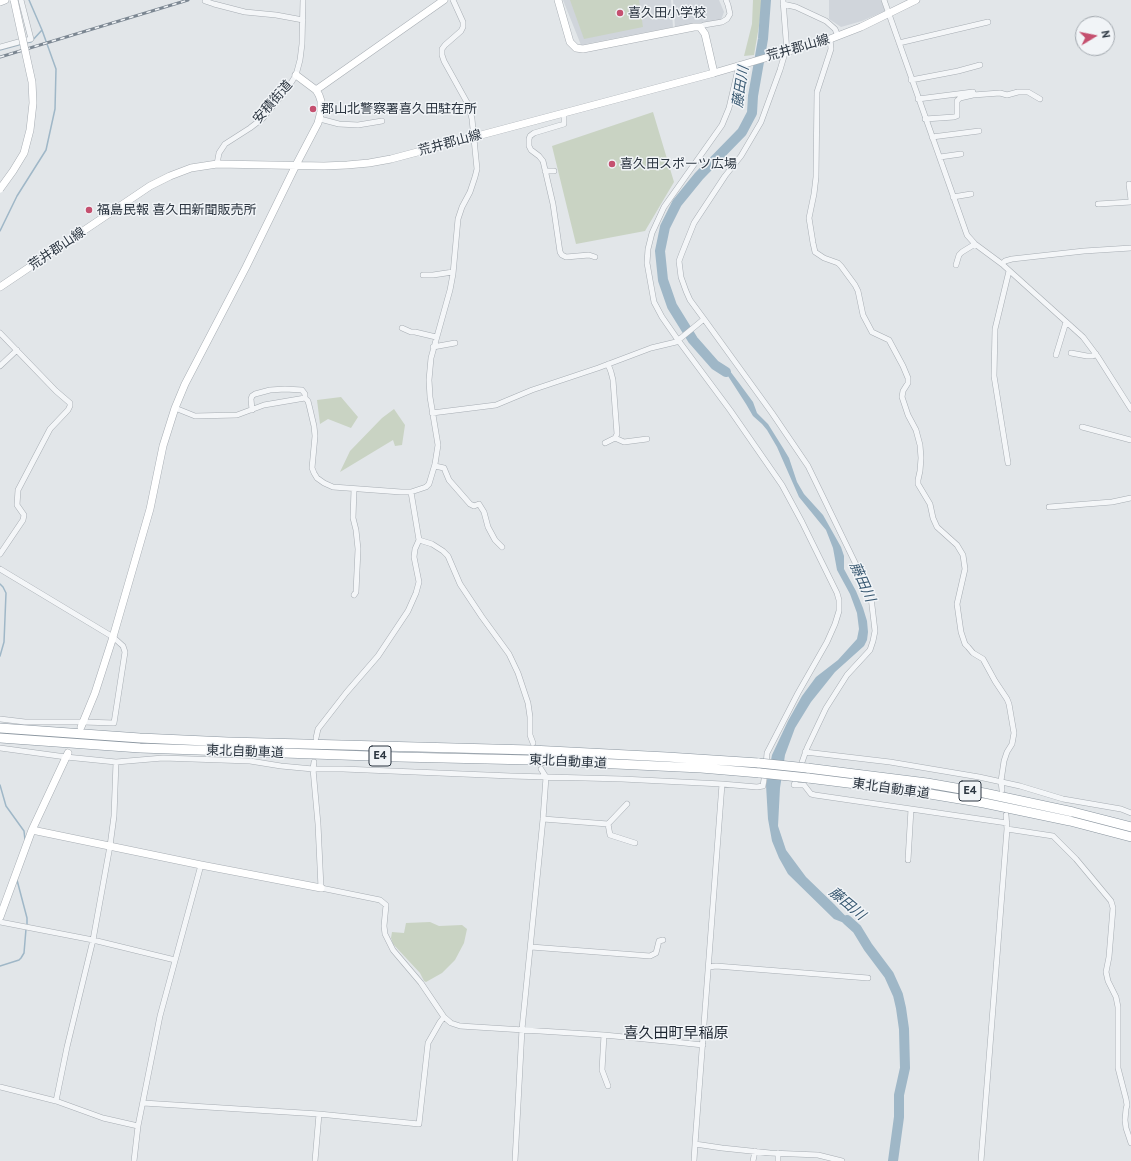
<!DOCTYPE html>
<meta charset="utf-8">
<style>
body{margin:0}
#map{position:relative;width:1131px;height:1161px;overflow:hidden;background:#e2e6e9;font-family:"PT Sans",sans-serif}
canvas{display:block}
.north{position:absolute;left:1075px;top:16px;width:40px;height:40px;box-sizing:border-box;background:#f1f4f7;border:1px solid #a2a8ae;border-radius:50%;rotate:80deg;font-size:11px;font-weight:700;line-height:16px;text-align:center;color:#2b3540}
.north::after{content:'';display:block;margin:auto;width:14px;height:18px;background:#c5506f;clip-path:polygon(50% 0,100% 100%,50% 72%,0 100%)}
</style>
<div id="map">
<canvas width="1131" height="1161"></canvas>
<div class="north">N</div>
</div>
<script>
const ctx = document.querySelector('canvas').getContext('2d');
ctx.lineJoin = 'round';
function paint(path, color) { ctx.fillStyle = color; ctx.fill(path, 'evenodd'); }
const poly = rows => new Path2D(rows.map(r => 'M' + r).join(''));
function strokePath(path, color, width, dash) { ctx.strokeStyle = color; ctx.lineWidth = width; ctx.lineCap = dash ? 'butt' : 'round'; ctx.setLineDash(dash || []); ctx.stroke(path); }
function write(font, color, halo, rows, align = 'center') {
  ctx.font = font + ' "PT Sans","Noto Sans JP",sans-serif'; ctx.lineWidth = 3; ctx.setLineDash([]); ctx.textBaseline = 'middle'; ctx.strokeStyle = halo; ctx.fillStyle = color; for (const [text, x, y, turn = 0] of rows) {
    ctx.save(); ctx.translate(x, y); ctx.rotate((+turn || 0) * Math.PI / 180); ctx.textAlign = isNaN(turn) ? turn : align; if (halo) ctx.strokeText(text, 0, 0); ctx.fillText(text, 0, 0); ctx.restore();
  }
}
paint(poly([
 [563,0,671,0,673,27,581,45],
 [673,0,719,0,724,12,721,20,675,27],
 [829,0,881,0,885,11,862,21,841,27,829,19]
]), '#d0d5db');
paint(poly([
 [570,0,639,0,643,27,584,39],
 [753,0,762,0,761,14,754,55,744,56,752,24],
 [653,112,674,182,645,231,576,244,552,146],
 [341,397,358,417,351,428,328,419,320,424,317,400],
 [394,409,405,425,402,445,395,446,393,440,340,472,350,451,382,418],
 [430,922,439,926,462,925,467,929,464,943,455,960,442,973,426,982,424,981,420,973,393,944,391,938,392,932,404,933,406,923]
]), '#c9d3c3');
paint(poly([
 [714,364,722,366,730,371,739,383,753,402,757,413,768,424,783,448,789,458,797,482,804,494,823,515,841,547,844,556,844,569,856,591,863,608,867,621,868,632,867,640,864,646,835,672,811,702,795,728,785,755,780,788,778,826,786,850,806,877,834,904,857,928,834,919,788,874,779,858,772,841,768,819,766,785,772,755,788,721,802,696,816,677,838,660,857,639,859,629,857,613,850,594,837,570,833,548,826,530,821,524,799,497,777,447,767,430,762,424,753,416,746,404,728,376,716,370]
]), '#9fb7c7');
strokePath(poly([
 [25,43,31,42,42,30],
 [0,50,22,44],
 [0,231,17,196,46,150,55,109,56,69,42,30,29,0],
 [0,584,3,587,6,593,4,642,0,656],
 [0,785,6,806,24,831,25,840],
 [17,880,27,918,27,925],
 [0,966,19,960,21,958,24,953,26,929]
]), '#9fb7c7', 1.5);
strokePath(poly([
 [726,372,715,365,693,340,672,306,663,280,660,251,665,227,677,203,699,176,742,132,752,113,753,96,763,39,766,0],
 [847,920,857,929,868,947,889,975,898,995,901,1008,904,1029,905,1068,899,1095,899,1117,893,1161]
]), '#9fb7c7', 10);
const street = poly([
 [21,0,31,39,22,41,22,39],
 [783,0,787,52],
 [884,0,967,235,975,244,1002,264,1083,337,1098,357,1131,409],
 [205,1,214,4,245,12,276,15,303,20],
 [783,4,796,7,826,21,835,29,838,36],
 [700,27,704,25,722,22,727,19,730,14,728,5,726,0],
 [830,39,831,49,817,92,816,177,814,194,809,218,813,243,815,252,824,258,838,263,841,266,855,285,858,291,863,315,872,332,889,340,903,366,908,378,908,383,903,391,902,397,908,415,916,430,920,445,921,458,920,471,918,480,918,484,930,504,933,518,937,527,957,545,963,555,965,569,957,604,961,632,965,644,968,647,973,653,983,659,995,681,1007,699,1009,704,1014,733,1012,744,1007,752,1004,761,1001,781,1002,790],
 [899,43,988,22],
 [0,47,22,41],
 [739,65,729,108,722,125,664,207,652,233,648,249,647,263,654,302,662,317,678,340,730,410,782,485,802,522,837,593,839,600,839,611,835,624,827,642,798,693,767,753,766,765],
 [911,80,958,71,980,65],
 [918,99,973,92],
 [564,113,564,124,534,133,530,136,529,139,529,146,531,150,539,156,543,161,553,204,560,252,562,255,566,257,589,255,595,257],
 [320,119,339,124,358,125,382,121],
 [925,119,954,117,957,116,957,101,960,98,973,95,1000,93,1007,95,1018,92,1028,92,1040,99],
 [932,137,979,131],
 [940,157,961,154],
 [217,164,219,153,225,144,250,128,263,118,289,86,296,75,300,60,302,44,303,0],
 [545,171,554,171],
 [1129,184,1131,200],
 [953,197,971,194],
 [1098,204,1131,202],
 [1002,264,1005,261,1012,259,1084,251,1131,248],
 [956,265,959,255,962,252,975,244],
 [423,275,433,275,453,272],
 [704,319,772,413,808,466,863,579,871,597,875,631,873,641,870,650,847,675,826,708,807,748,794,785,804,785,811,794,815,795,1007,823],
 [402,328,411,332,415,332,436,337],
 [0,333,56,391,70,403,70,406,68,410,50,429,18,490,17,505,24,515,23,520,0,554],
 [433,347,455,343],
 [1071,353,1087,356,1093,356,1096,354],
 [1056,355,1066,322],
 [0,366,17,350],
 [175,408,195,416,237,415,264,405,305,398,308,401,310,409,314,426,315,436,312,468,314,473,317,478,324,483,333,487,401,492,411,492,426,487,429,484,435,464,438,445,430,397,429,380,431,358,450,290,453,274,458,219,462,207,470,192,475,177,477,169,472,119,469,106,444,61,442,55,442,49,445,45,461,31,463,27,463,22,453,0],
 [252,410,251,399,252,396,255,394,270,390,285,389,302,390,305,394,305,398],
 [432,413,496,405,532,390,598,368,651,348,676,342,704,319,690,300,686,291,681,277,679,261,682,253,694,223,725,176,741,156,761,122,780,70,785,53],
 [1082,427,1131,440],
 [615,438,624,442,647,439],
 [605,443,615,438,617,434,613,380,611,372,608,364],
 [1008,463,994,376,995,329,1009,271],
 [435,466,444,468,449,480,470,504,474,506,479,504,484,512,488,527,495,540,502,547],
 [354,489,353,518,356,530,358,549,356,592,354,595],
 [1049,507,1112,502,1131,498],
 [419,540,432,544,443,551,448,556,460,584,482,617,509,654,518,673,528,703,530,717,530,735,533,743],
 [0,569,113,637,123,646,125,652,114,723,83,722,25,722,0,719],
 [316,738,318,729,346,693,378,656,408,611,416,593,419,582,414,557,415,549,419,540,411,492],
 [0,748,66,757,116,762,163,758,250,761,281,766,313,769,343,769,511,776,622,779,722,784,757,787,763,786,765,773],
 [805,752,890,762,979,777,1020,786,1063,799,1121,809,1131,813],
 [314,762,313,769,318,824,321,888,380,900,386,905,384,926,385,934,393,950,421,983,444,1017,451,1023,460,1026,604,1035,675,1042,703,1045],
 [722,784,695,1144,722,1148,770,1153,818,1155,842,1161],
 [543,819,608,824,610,835,635,843],
 [608,824,627,804],
 [1007,829,1053,836,1076,859,1111,901,1113,908,1109,957,1106,972,1108,981,1116,997,1118,1007,1118,1068,1126,1099,1127,1105,1126,1109,1125,1120,1126,1128,1131,1143],
 [908,860,911,809],
 [0,922,93,940,175,960],
 [531,947,650,956,656,953,659,941,663,940],
 [709,967,716,966,868,978],
 [604,1035,602,1070,608,1086],
 [0,1087,56,1101,103,1118,138,1126],
 [56,1101,67,1047,93,940,110,846,114,816,116,762],
 [143,1103,319,1114,419,1124,428,1043,440,1022,444,1017],
 [134,1161,138,1126,160,1016,201,865],
 [315,1161,319,1114],
 [515,1161,522,1029,543,819,546,777,541,769],
 [694,1161,695,1144],
 [753,1161,755,1151],
 [778,1161,778,1153],
 [981,1161,1007,829,1006,815]
]);
const secondary = poly([
 [558,0,570,42,576,48,583,49,694,27,700,27,705,34,714,73],
 [0,2,5,0],
 [316,90,444,0],
 [0,287,150,186,170,176,191,168,217,164,324,166,347,165,369,163,391,159,714,73,830,39,861,27,916,0],
 [81,727,95,693,113,637,150,509,163,446,175,408,185,384,246,267,296,165,318,123,321,111,321,101,319,95,316,90,296,75],
 [32,830,201,865,321,888],
 [0,917,32,830,68,753]
]);
const highway = poly([
 [0,728,140,738,228,742,531,750,667,757,759,763],
 [0,738,140,748,399,757,531,760,701,768,760,773],
 [807,768,927,783,984,793,1073,812,1131,827],
 [808,778,864,785,924,793,984,803,1070,821,1131,837]
]);
strokePath(street, '#a7adb3', 6);
strokePath(secondary, '#a7adb3', 8);
strokePath(highway, '#8a959f', 10);
strokePath(street, '#f4f6f8', 5);
strokePath(secondary, '#fff', 7);
strokePath(highway, '#fff', 9);
const rail = poly([
 [0,57,188,0]
]);
strokePath(rail, '#7c8792', 3);
strokePath(rail, '#f1f4f7', 1.5, [4.5]);
const secondaryBridge = poly([
 [0,189,13,171,24,153,30,130,33,103,32,82,14,0]
]);
const highwayBridge = poly([
 [759,763,807,768],
 [760,773,808,778]
]);
strokePath(secondaryBridge, '#a7adb3', 8, []);
strokePath(highwayBridge, '#8a959f', 10, []);
strokePath(secondaryBridge, '#fff', 7);
strokePath(highwayBridge, '#fff', 9);
for (const [x, y, r, color] of [
 [620,13,4,"#c5506f"],
 [313,109,4,"#c5506f"],
 [612,164,4,"#c5506f"],
 [89,210,4,"#c5506f"]
]) { const dot = new Path2D(); dot.arc(x, y, r, 0, 2 * Math.PI); ctx.fillStyle = color; ctx.fill(dot); strokePath(dot, '#f1f4f7', 1.5); }
for (const [x, y, w] of [
 [380,756,22],
 [970,791,22]
]) { const box = new Path2D(); box.roundRect(x - w / 2, y - 10, w, 20, 3); ctx.fillStyle = '#f1f4f7'; ctx.fill(box); strokePath(box, '#2b3540', 1); }
write('bold 12px', '#2b3540', null, [
 ["E4",380,756],
 ["E4",970,791]
]);
write('13px', '#2b3540', '#f1f4f7', [
 ["喜久田小学校",628,13],
 ["郡山北警察署喜久田駐在所",321,109],
 ["喜久田スポーツ広場",620,164],
 ["福島民報 喜久田新聞販売所",97,210]
], 'left');
write('13px', '#2b3540', '#f1f4f7', [
 ["荒井郡山線",798,48,-16],
 ["安積街道",273,102,-49],
 ["荒井郡山線",450,143,-15],
 ["荒井郡山線",57,249,-34],
 ["東北自動車道",245,752,2],
 ["東北自動車道",568,762,3],
 ["東北自動車道",891,789,8]
]);
write('italic 14px', '#385871', '#f1f4f7', [
 ["藤田川",741,87,-81],
 ["藤田川",862,582,66],
 ["藤田川",847,904,40]
]);
write('15px', '#1d2631', '#f1f4f7', [
 ["喜久田町早稲原",676,1034]
]);
</script>
